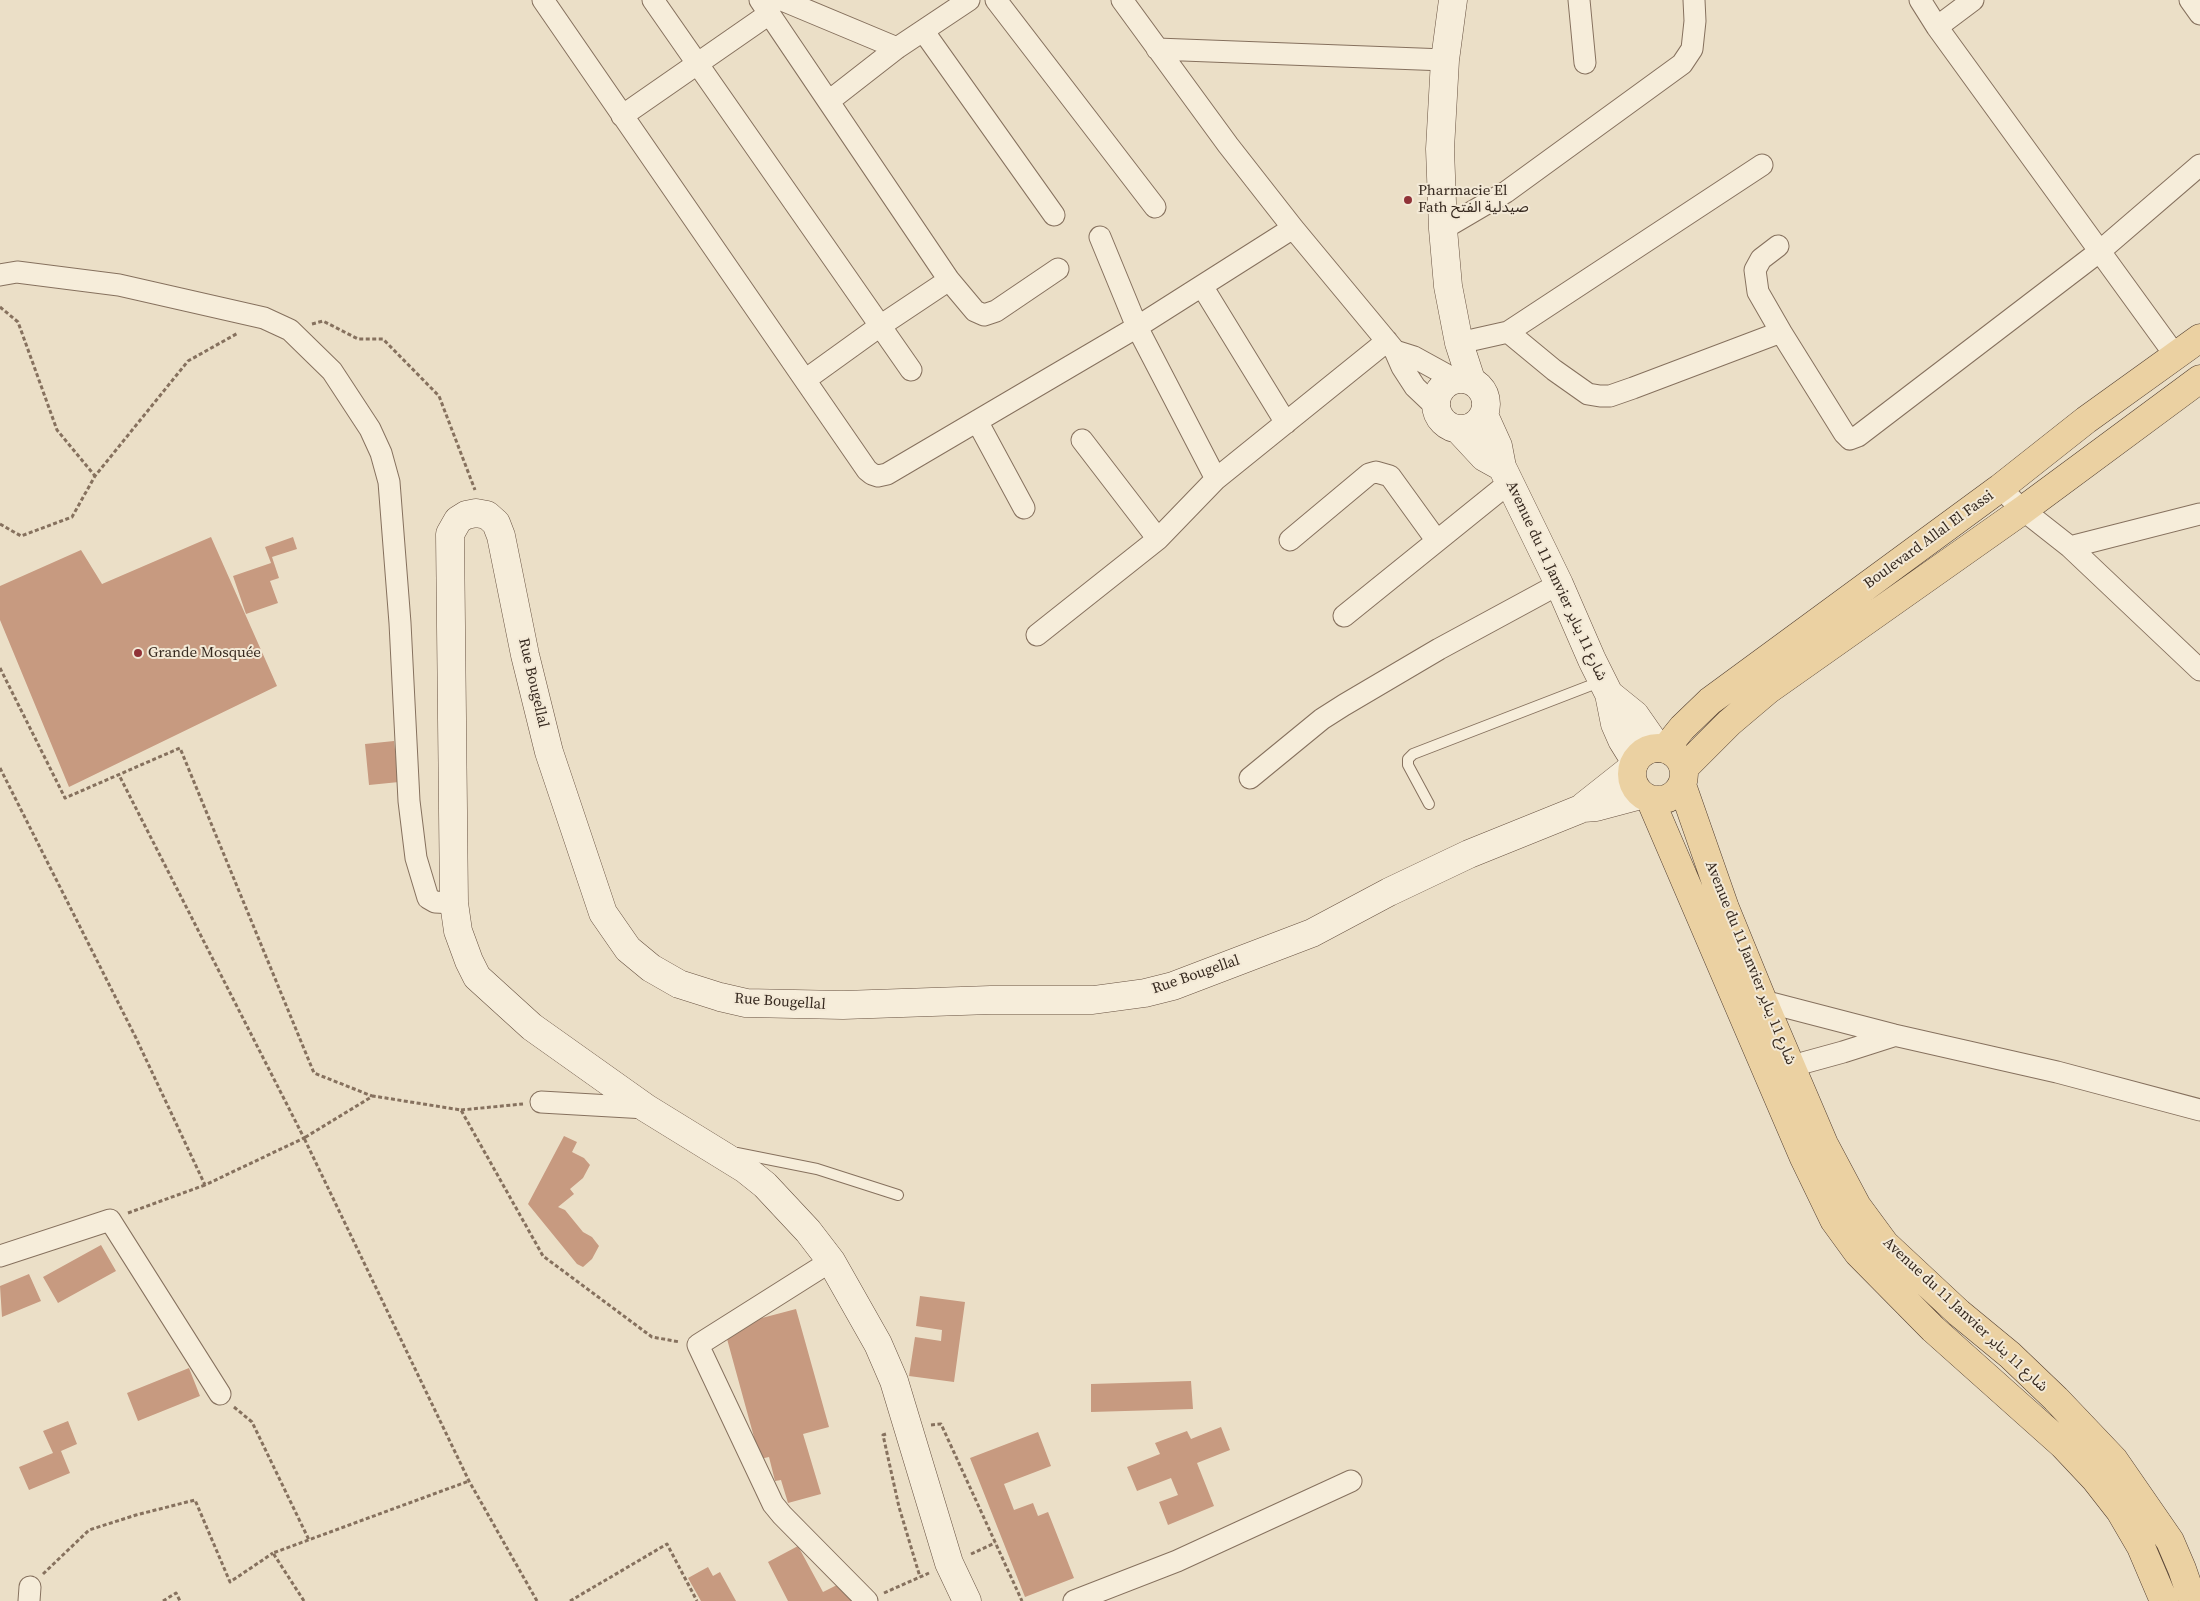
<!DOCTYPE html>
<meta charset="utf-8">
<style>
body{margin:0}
canvas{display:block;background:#ebdfc7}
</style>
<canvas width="2200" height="1601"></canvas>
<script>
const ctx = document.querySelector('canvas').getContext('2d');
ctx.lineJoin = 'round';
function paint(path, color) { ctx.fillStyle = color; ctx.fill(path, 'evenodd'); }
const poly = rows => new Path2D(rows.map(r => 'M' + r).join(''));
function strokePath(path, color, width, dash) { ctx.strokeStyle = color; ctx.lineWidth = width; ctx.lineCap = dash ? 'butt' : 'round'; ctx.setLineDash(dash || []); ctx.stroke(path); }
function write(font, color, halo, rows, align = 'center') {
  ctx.font = font + ' "Source Serif 4","Noto Sans Arabic",serif'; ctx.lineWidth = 4; ctx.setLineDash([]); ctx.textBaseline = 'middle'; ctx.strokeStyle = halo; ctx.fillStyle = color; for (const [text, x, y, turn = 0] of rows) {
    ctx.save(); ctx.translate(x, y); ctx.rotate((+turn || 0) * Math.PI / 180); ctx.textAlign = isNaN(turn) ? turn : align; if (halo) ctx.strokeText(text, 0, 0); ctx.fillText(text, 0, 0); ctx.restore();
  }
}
paint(poly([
 [211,537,277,686,69,787,0,620,0,586,81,550,102,584],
 [293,537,297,549,272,557,279,578,270,581,278,603,246,614,233,576,271,563,265,547],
 [394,741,399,782,369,785,365,744],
 [564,1136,577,1142,572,1152,584,1158,590,1165,583,1178,570,1189,574,1194,558,1207,565,1210,583,1232,592,1237,599,1246,592,1259,583,1267,577,1264,528,1204],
 [101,1245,116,1271,58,1303,43,1277],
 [29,1274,41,1301,2,1317,0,1286],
 [920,1296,965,1302,954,1382,909,1376,915,1337,941,1341,942,1330,916,1326],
 [796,1309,829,1427,803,1434,821,1494,788,1503,781,1480,775,1481,769,1457,760,1459,724,1328],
 [189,1368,200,1396,138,1421,127,1393],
 [1191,1381,1193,1409,1091,1412,1091,1384],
 [68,1421,77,1444,61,1451,70,1473,29,1490,19,1467,53,1453,43,1431],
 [1221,1427,1230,1450,1197,1463,1214,1506,1168,1525,1159,1502,1178,1495,1171,1478,1137,1491,1127,1467,1160,1454,1155,1443,1187,1431,1191,1439],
 [1038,1432,1051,1466,1004,1484,1014,1510,1033,1503,1038,1516,1048,1512,1074,1578,1025,1597,970,1458],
 [798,1546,823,1592,845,1581,856,1601,788,1601,768,1562],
 [708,1567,713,1576,720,1572,736,1601,701,1601,688,1578]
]), '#c79a80');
const lane = poly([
 [1429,804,1408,765,1408,759,1413,754,1602,681],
 [737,1153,817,1169,898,1195]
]);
const street = poly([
 [543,0,867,470,872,474,878,476,887,474,1137,327,1293,228],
 [653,0,911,370],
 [760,0,949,280,975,311,984,315,996,311,1058,269],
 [782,0,897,48],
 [996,0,1155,207],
 [1122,0,1228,145,1293,228,1395,351,1402,367,1415,387,1435,406],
 [1579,0,1585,63],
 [1920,0,1937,27,1973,0],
 [2190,0,2200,14],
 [1937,27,2175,355],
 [924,32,1054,215],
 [1157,49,1445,60],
 [829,101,897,48,969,0],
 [622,116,769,14],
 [1443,229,1506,192,1682,64,1692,49,1695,21,1694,0],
 [1100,237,1137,327,1216,479],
 [1778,246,1761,259,1755,270,1758,292,1781,332],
 [0,275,17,272,119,285,264,318,290,330,332,371,370,429,381,453,389,482,400,623,409,801,416,858,428,898,435,902,454,903],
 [1202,286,1286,423],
 [1508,332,1762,165],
 [1459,343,1508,332,1554,370,1588,394,1600,396,1610,396,1633,388,1781,332,1844,433,1850,439,1858,436,2100,251,2200,165],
 [1395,351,1414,357,1454,379],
 [805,380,880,326,949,280],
 [977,421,1024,508],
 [1082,440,1158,539],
 [2000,488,2023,510,2070,547,2200,670],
 [1290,540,1369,474,1376,472,1390,476,1437,541],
 [2070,547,2200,514],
 [1344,616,1510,482],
 [1037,635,1158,539,1216,479,1387,341],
 [1250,778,1322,719,1344,705,1439,649,1559,584],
 [1763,1001,1894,1035,2057,1072,2200,1110],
 [1776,1068,1792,1066,1843,1052,1893,1036],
 [541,1102,646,1108],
 [0,1256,110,1220,220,1394],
 [831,1261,698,1345,773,1504,782,1515,867,1601],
 [29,1601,30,1587],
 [1074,1601,1177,1561,1351,1481]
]);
const secondary = poly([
 [1453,0,1445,60,1440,149,1443,229,1448,286,1459,343,1471,380],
 '1436 404a25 25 0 1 1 50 0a25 25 0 1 1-50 0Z',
 [1484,415,1498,446,1502,467,1559,584,1592,660,1609,694,1615,724,1622,740,1635,761],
 [1458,429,1484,457,1502,467],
 [1609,694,1635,715,1658,748],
 [1584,806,1632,768],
 [967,1601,949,1563,894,1381,878,1344,831,1261,808,1231,765,1185,745,1169,646,1108,532,1027,477,977,469,961,458,931,454,903,450,534,458,520,466,515,476,513,487,515,496,523,501,536,525,655,549,752,603,913,628,949,651,968,679,984,720,997,746,1003,843,1005,991,1000,1093,1000,1145,993,1173,986,1312,933,1389,892,1469,854,1583,808,1596,807,1641,795]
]);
const primary = poly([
 '1632 774a26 26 0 1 1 52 0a26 26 0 1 1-52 0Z',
 [1665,749,1682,728,1710,701,2000,488,2086,420,2200,338],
 [1684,768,1729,723,1768,690,2023,510,2200,379],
 [1682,785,1725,908,1763,1001,1824,1144,1857,1206,1885,1244,1959,1313,2010,1355,2056,1399,2114,1460,2170,1541,2182,1569,2193,1601],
 [1650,799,1804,1158,1834,1220,1858,1253,1933,1329,2063,1445,2095,1479,2120,1511,2141,1547,2164,1601]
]);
strokePath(lane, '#86715e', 12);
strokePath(street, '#86715e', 23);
strokePath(secondary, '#685241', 29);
strokePath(primary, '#544032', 29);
strokePath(poly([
 [0,307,18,322,57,430,95,476],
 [312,324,323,321,358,339,383,339,439,396,475,490],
 [0,524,21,536,72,517,95,476,188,361,238,333],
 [0,668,65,798,180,748,314,1073,372,1096],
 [0,768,136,1038,205,1185,304,1138,119,775],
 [461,1110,523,1104],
 [128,1213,205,1185],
 [234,1407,252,1422,309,1540],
 [931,1425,941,1424,1022,1601],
 [886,1434,883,1435,899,1507,920,1577],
 [971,1554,995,1543],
 [43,1574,89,1530,136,1515,195,1500,230,1582,273,1553],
 [884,1593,929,1573],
 [163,1601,176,1593,180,1601],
 [304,1601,273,1553,469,1481],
 [537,1601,469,1481,304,1138,373,1096,461,1110,543,1256,652,1337,680,1342],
 [570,1601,667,1544,697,1601]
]), '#86715e', 3, [4, 2.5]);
strokePath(lane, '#f6edda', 10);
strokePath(street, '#f6edda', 21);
strokePath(secondary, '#f6edda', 28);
strokePath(primary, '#ebd1a2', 28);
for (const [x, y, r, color] of [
 [1408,200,5,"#903237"],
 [138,653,5,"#903237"]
]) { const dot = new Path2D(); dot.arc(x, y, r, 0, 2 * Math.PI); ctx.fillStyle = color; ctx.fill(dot); strokePath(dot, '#f3e9d6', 2); }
write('15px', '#372a20', '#f3e9d6', [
 ["Pharmacie El",1418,191],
 ["Fath صيدلية الفتح",1418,208],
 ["Grande Mosquée",148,653]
], 'left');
write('15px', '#372a20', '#f3e9d6', [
 ["Boulevard Allal El Fassi",1929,540,-36],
 ["Avenue du 11 Janvier شارع 11 يناير",1556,581,65],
 ["Rue Bougellal",533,683,77],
 ["Avenue du 11 Janvier شارع 11 يناير",1750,963,68],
 ["Rue Bougellal",1196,975,-19],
 ["Rue Bougellal",780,1002,4],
 ["Avenue du 11 Janvier شارع 11 يناير",1965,1315,43]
]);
</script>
